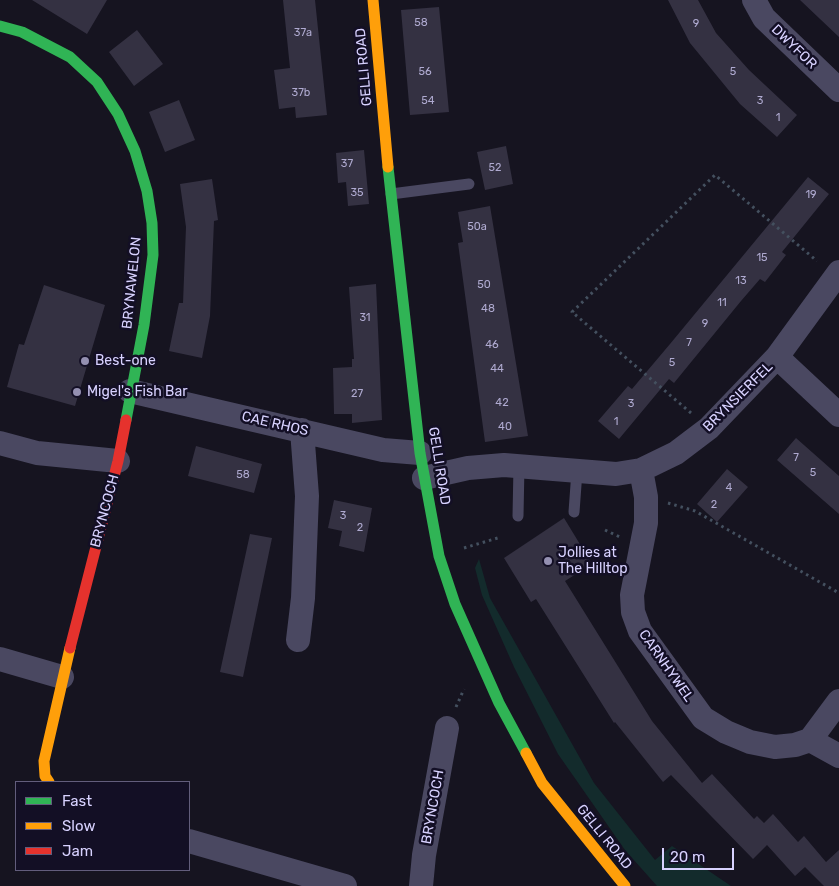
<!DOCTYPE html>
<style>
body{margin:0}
#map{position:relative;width:839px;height:886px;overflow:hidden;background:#161420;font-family:Rubik,sans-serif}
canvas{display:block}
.legend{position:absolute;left:15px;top:781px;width:175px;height:90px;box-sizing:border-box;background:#130f25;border:1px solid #625d7c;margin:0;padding:6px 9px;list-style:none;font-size:15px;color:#d8d2ff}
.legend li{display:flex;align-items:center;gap:10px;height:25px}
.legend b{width:25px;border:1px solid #625d7c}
.scale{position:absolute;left:662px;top:848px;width:72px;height:22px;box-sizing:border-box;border:2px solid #d8d2ff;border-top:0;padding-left:6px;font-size:15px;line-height:18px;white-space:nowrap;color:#d8d2ff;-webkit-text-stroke:4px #130f25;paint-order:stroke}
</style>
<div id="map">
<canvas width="839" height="886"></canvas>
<ul class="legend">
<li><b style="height:6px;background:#30b455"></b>Fast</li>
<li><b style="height:6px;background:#ff9f0a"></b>Slow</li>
<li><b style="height:6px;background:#e5322d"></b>Jam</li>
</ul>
<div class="scale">20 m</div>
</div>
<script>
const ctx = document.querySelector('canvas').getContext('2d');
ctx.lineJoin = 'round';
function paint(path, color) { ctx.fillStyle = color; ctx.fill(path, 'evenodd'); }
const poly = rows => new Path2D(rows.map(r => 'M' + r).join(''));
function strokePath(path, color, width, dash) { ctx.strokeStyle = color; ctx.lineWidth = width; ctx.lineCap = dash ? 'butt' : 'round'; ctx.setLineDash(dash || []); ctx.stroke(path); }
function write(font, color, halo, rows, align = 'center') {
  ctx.font = font + ' Rubik,sans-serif'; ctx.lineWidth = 5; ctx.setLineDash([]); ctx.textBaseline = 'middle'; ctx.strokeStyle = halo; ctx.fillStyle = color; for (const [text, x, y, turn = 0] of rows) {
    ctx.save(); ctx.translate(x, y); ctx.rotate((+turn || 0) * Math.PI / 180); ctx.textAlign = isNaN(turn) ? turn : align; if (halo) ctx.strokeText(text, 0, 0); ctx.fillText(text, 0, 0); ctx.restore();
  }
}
paint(poly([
 [479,559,490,598,594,783,655,860,672,846,731,886,657,886,625,850,558,754,514,667,482,595,475,568]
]), '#132b2c');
paint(poly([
 [32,0,107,0,87,34],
 [283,0,315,0,327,115,296,118,295,107,279,109,274,70,290,68],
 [668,0,698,0,716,33,749,70,797,115,777,137,740,104,690,43],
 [800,0,839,0,839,37],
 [439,7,449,112,410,115,401,10],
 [137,30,163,64,134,86,109,52],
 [179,100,195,140,165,152,149,112],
 [506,146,513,184,485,190,477,152],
 [364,150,369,204,348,206,346,182,338,183,336,153],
 [808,177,829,194,782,252,786,255,765,282,760,279,741,301,674,383,669,379,619,439,598,421,628,386,632,389,670,344],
 [212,179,218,220,214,221,210,316,202,358,169,351,179,303,183,303,186,227,180,184],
 [490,206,528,436,485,442,458,243,463,242,458,212],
 [376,284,382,420,352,423,352,414,334,414,333,368,352,367,352,359,354,359,349,287],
 [44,285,105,305,75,406,7,387,19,344,24,345],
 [796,438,839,476,839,514,777,460],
 [196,446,262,464,254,493,188,476],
 [727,469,748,487,717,522,697,504],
 [334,500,372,508,364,552,339,546,342,531,328,528],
 [564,518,592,564,565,581,652,721,702,783,712,774,754,819,757,816,764,823,773,814,798,842,804,836,826,862,839,850,839,886,824,886,805,867,795,876,767,845,753,859,671,775,663,782,615,722,614,723,536,599,531,602,504,558],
 [250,534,272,538,243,677,220,672]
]), '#343142');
strokePath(poly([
 [691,413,572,312,715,175,817,261],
 [668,503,695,511,839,593],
 [605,530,620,537],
 [464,548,501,537],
 [456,707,464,689]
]), '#44505f', 3, [2.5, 4]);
strokePath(poly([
 [391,194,469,184],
 [574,512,577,471],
 [518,516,519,466]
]), '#4a4861', 11);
strokePath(poly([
 [754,0,764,18,839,90],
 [777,357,839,415],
 [130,391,383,450,420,453],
 [0,443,37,453,118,461],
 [641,470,646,497,646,523,632,595,633,612,640,631,703,718,726,732,750,742,775,747,795,745,810,740,839,701],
 [424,478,468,468,504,465,616,474,641,470,676,453,709,428,777,357,839,272],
 [298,640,303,598,307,496,302,430],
 [0,659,62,677],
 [810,740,839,756],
 [189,841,345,886],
 [421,886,424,855,447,728]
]), '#4a4861', 24);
strokePath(poly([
 [0,26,22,32,70,57,97,82,118,114,135,151,147,191,152,223,153,255,144,325,126,420],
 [388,167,420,453,439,556,455,604,499,703,526,753]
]), '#30b455', 11);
strokePath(poly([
 [373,0,388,167],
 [526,753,542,783,625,886],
 [49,782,45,776,44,761,70,648]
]), '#ff9f0a', 11);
strokePath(poly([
 [70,648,118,461,126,420]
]), '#e5322d', 11);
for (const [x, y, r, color] of [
 [85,361,5,"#9490b1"],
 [77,392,5,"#9490b1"],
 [548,561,5,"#9490b1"]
]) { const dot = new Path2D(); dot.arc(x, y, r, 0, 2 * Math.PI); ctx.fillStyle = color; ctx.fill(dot); strokePath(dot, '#130f25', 2); }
write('11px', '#afaad0', null, [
 ["58",421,23],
 ["9",696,24],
 ["37a",303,33],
 ["56",425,72],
 ["5",733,72],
 ["37b",301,93],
 ["54",428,101],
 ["3",760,101],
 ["1",778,118],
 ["37",347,164],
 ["52",495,168],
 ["35",357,193],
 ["19",811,195],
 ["50a",477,227],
 ["15",762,258],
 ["13",741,281],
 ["50",484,285],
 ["11",722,303],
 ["48",488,309],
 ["31",365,318],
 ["9",705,324],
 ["7",689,343],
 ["46",492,345],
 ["5",672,363],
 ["44",497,369],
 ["27",357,394],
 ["42",502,403],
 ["3",631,404],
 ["1",616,422],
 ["40",505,427],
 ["7",796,458],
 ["5",813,473],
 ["58",243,475],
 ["4",729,488],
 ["2",714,505],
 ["3",343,516],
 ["2",360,528]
]);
write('14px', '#d8d2ff', '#130f25', [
 ["DWYFOR",794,47,44],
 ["GELLI ROAD",364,67,-95],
 ["BRYNAWELON",132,283,-84],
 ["BRYNSIERFEL",738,397,-45],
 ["CAE RHOS",275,424,13],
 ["GELLI ROAD",439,466,81],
 ["BRYNCOCH",105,511,-75],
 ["CARNHYWEL",666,666,55],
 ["BRYNCOCH",433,807,-80],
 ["GELLI ROAD",604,837,51]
]);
write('14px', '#d8d2ff', '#130f25', [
 ["Best-one",95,361],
 ["Migel's Fish Bar",87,392],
 ["Jollies at",558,553],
 ["The Hilltop",558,569]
], 'left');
</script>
